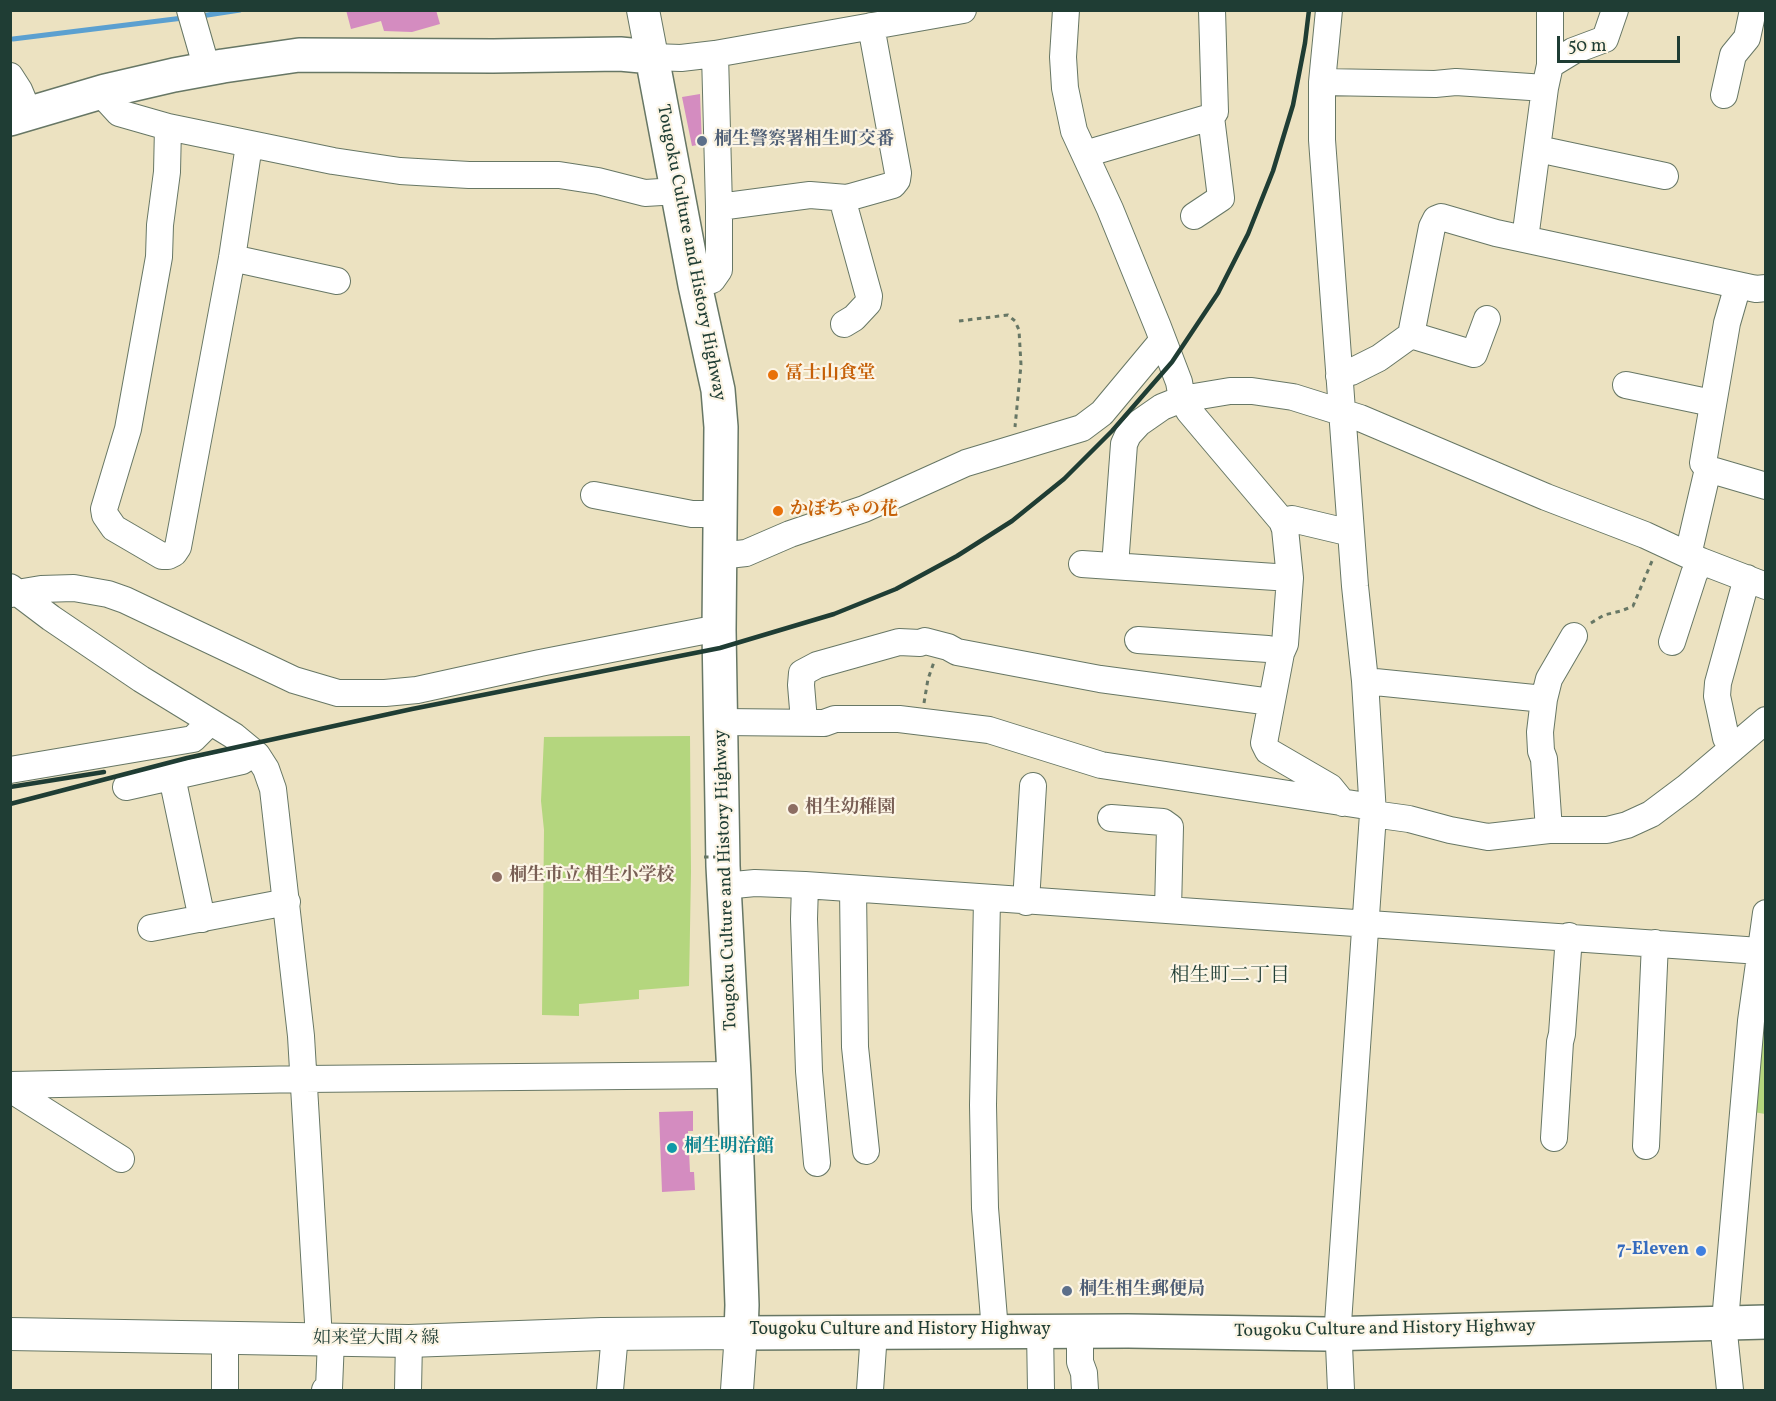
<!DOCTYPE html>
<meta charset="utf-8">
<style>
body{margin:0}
#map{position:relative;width:1776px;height:1401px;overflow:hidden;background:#ece2c1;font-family:Vollkorn,serif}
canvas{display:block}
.frame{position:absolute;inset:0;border:12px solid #1f3d34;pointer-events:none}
.scale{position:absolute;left:1557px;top:36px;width:123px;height:27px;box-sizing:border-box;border:3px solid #1f3d34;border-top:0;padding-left:8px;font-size:18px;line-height:21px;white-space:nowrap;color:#1f3d34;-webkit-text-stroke:4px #fcf5e5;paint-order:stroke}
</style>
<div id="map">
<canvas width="1776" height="1401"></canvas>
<div class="frame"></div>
<div class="scale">50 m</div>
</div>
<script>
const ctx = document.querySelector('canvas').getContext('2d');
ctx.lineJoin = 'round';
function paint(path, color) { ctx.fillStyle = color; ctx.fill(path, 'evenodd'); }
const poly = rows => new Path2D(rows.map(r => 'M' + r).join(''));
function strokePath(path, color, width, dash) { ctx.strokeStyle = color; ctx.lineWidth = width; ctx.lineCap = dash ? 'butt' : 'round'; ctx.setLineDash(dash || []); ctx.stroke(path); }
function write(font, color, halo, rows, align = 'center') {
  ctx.font = font + ' Vollkorn,"Noto Serif JP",serif'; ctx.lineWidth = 4.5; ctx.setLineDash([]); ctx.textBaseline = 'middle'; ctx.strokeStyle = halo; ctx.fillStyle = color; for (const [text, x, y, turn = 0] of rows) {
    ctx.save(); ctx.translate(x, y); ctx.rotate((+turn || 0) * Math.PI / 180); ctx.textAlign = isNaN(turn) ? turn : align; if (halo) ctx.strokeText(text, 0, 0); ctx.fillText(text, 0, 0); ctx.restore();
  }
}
paint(poly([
 [690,736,691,872,689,986,639,990,639,999,579,1004,579,1016,542,1015,544,830,541,801,544,737],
 [1757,1027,1765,1028,1765,1114,1748,1111]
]), '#b4d67e');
strokePath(poly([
 [201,16,240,10],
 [13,39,183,18]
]), '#5ba0d0', 5);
paint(poly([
 [346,10,436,10,440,24,412,32,384,31,381,21,351,29],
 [700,94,702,144,692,146,682,97],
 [693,1111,693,1131,688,1131,690,1172,694,1172,695,1190,662,1192,659,1112]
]), '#d48cc0');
const minor = poly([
 [190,10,207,69],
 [1066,10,1063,57,1065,88,1074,131,1110,209,1158,327,1179,382,1182,399,1189,411,1282,521,1292,519,1351,533],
 [1329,10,1322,82,1322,140,1355,586,1365,681,1373,814,1338,1323,1341,1390],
 [652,57,681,58,715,54,963,10],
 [1550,65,1573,51,1605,39,1615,10],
 [10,76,19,90,29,114],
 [1322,82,1435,84,1456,82,1545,88],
 [105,91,108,101,119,113,168,127,333,161,400,171,469,175,559,175,598,181,645,193,678,191],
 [1724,95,1733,55,1747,38,1753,10],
 [1211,117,1215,112,1212,10],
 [168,127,167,172,160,225,159,257,128,429,104,509,105,515,114,528,162,556,168,556,174,553,178,547,232,258,249,145],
 [1538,149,1665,176],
 [1085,154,1211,117,1221,198,1194,216],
 [719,207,810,195,847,198,893,185,897,180,898,173,871,26],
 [1525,239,1545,88,1550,65,1550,10],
 [232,258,337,281],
 [695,285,712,280,719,270,719,207,715,54],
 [1738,285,1727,323,1703,463,1708,469,1766,486],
 [844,324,854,318,868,303,869,296,845,209,847,198],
 [1411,335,1474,354,1487,319],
 [1339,376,1351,372,1379,358,1411,335,1432,227,1436,219,1441,217,1496,233,1756,289,1766,288],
 [1626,385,1712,403],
 [594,495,692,514,721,514],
 [1282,521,1285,529,1290,578,1285,644,1281,653,1264,743,1268,751,1330,787,1343,803],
 [1688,555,1708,469],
 [719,556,746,553,790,534,864,509,966,463,1082,428,1102,413,1162,341],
 [1082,564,1290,578],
 [1115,566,1124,444,1128,435,1139,423,1162,407,1182,399,1230,391,1252,391,1293,397,1360,418,1546,497,1645,535,1701,561,1766,586],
 [10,587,51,618,141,679,234,736,257,755,266,769,273,789,301,1036,319,1339],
 [11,594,41,589,74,588,108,594,125,600,294,680,338,693,385,693,417,690,540,663,703,631,719,630],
 [1138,640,1268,649,1281,653],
 [1672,642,1694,574,1701,561],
 [1365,681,1544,699],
 [804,721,801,685,802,673,817,665,899,642,920,643,925,641,948,647,957,652,1100,679,1271,702],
 [722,722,824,723,835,719,899,719,989,730,1101,765,1373,807],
 [1732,749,1726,738,1717,696,1718,683,1747,578],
 [10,770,193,739,210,722],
 [172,777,202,919],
 [126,787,242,761,254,753],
 [1373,814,1409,819,1450,830,1488,837,1549,830,1607,830,1627,825,1651,814,1687,787,1766,720],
 [1111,818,1163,822,1170,827,1168,910],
 [1549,830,1544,759,1541,751,1540,732,1544,699,1549,679,1574,636],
 [805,885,804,919,809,1071,817,1163],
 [724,886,755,883,805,885,1760,951],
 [853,889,855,1047,866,1151],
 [987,899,983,1105,985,1208,995,1331],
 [1026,902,1033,786],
 [151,928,287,902],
 [10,1085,304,1079,734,1075],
 [11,1085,18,1094,121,1159],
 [1554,1138,1560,1042,1562,1034,1569,936],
 [1646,1146,1655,943],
 [1040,1331,1041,1390],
 [1080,1331,1080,1362,1084,1373,1085,1390],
 [225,1339,225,1390],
 [325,1390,329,1388,331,1340],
 [408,1390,409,1341],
 [610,1390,615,1334],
 [870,1390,874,1332],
 [1730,1390,1724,1333,1751,1021,1766,913]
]);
const major = poly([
 [643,10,652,57],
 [10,1334,409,1341,602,1334,741,1333,737,1390]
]);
const highway = poly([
 [10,119,105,91,174,75,223,66,299,55,493,56,620,54,652,57,695,285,718,390,721,427,719,630,723,866,734,1075,742,1305,741,1333,1128,1331,1326,1334,1766,1322]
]);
strokePath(minor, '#677765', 28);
strokePath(major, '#677765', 34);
strokePath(highway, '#677765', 36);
strokePath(poly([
 [959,321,1008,315,1015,321,1019,330,1021,365,1015,427],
 [1591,623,1604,615,1621,611,1633,606,1652,561],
 [924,703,928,679,934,662]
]), '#677765', 3, [4.5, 4.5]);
strokePath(minor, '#fff', 26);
strokePath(major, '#fff', 32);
strokePath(highway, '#fff', 33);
strokePath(poly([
 [10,787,104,772],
 [10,804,187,758,412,709,720,648,834,614,896,589,957,556,1012,521,1064,479,1112,431,1172,362,1218,293,1248,234,1273,171,1293,105,1305,43,1309,10]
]), '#1f3d34', 4.5);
strokePath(poly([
 [704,857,730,857]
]), '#677765', 3, [4.5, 4.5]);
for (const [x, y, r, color] of [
 [702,141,6,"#5c6f8a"],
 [773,375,6,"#e8710a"],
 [778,511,6,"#e8710a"],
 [793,809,6,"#8d6e63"],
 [497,877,6,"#8d6e63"],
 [672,1148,6,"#0f9aa8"],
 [1701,1251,6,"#3f7fe0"],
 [1067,1291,6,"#5c6f8a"]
]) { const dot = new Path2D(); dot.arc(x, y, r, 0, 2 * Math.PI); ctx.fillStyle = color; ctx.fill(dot); strokePath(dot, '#fcf5e5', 2); }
write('bold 18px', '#4e5e75', '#fcf5e5', [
 ["桐生警察署相生町交番",714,141],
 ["桐生相生郵便局",1079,1291]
], 'left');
write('18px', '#1f3d34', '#fcf5e5', [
 ["Tougoku Culture and History Highway",690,253,79],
 ["Tougoku Culture and History Highway",727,880,-92],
 ["Tougoku Culture and History Highway",1385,1330,-1],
 ["Tougoku Culture and History Highway",900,1331],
 ["如来堂大間々線",376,1340]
]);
write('bold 18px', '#c56008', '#fcf5e5', [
 ["冨士山食堂",785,375],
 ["かぼちゃの花",790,511]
], 'left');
write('bold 18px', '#785e54', '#fcf5e5', [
 ["相生幼稚園",805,809],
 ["桐生市立 相生小学校",509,877]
], 'left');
write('bold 18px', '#0d838f', '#fcf5e5', [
 ["桐生明治館",684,1148]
], 'left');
write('bold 18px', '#366cbe', '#fcf5e5', [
 ["7-Eleven",1689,1251]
], 'right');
write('20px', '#1f3d34', '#fcf5e5', [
 ["相生町二丁目",1230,977]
]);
</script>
